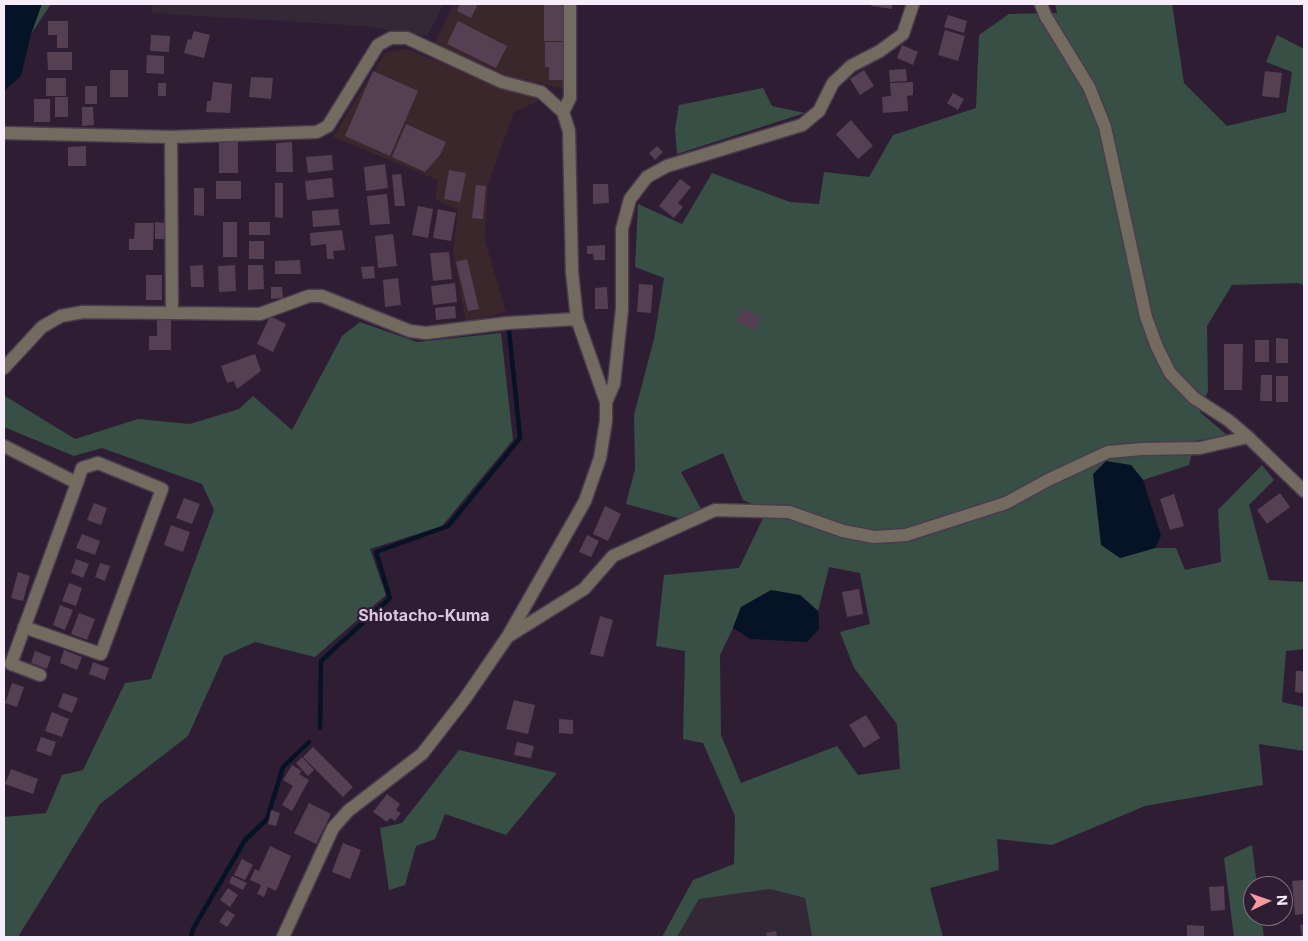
<!DOCTYPE html>
<style>
body{margin:0}
#map{position:relative;width:1308px;height:941px;overflow:hidden;background:#2f1e33;font-family:Inter,sans-serif}
canvas{display:block}
.frame{position:absolute;inset:0;border:5px solid #f7ecfa;pointer-events:none}
.north{position:absolute;left:1243px;top:876px;width:50px;height:50px;box-sizing:border-box;background:#2f1e33;border:1px solid #7f7083;border-radius:50%;rotate:87deg;font-size:14px;font-weight:700;line-height:20px;text-align:center;color:#f7ecfa}
.north::after{content:'';display:block;margin:auto;width:18px;height:22px;background:#f49aa0;clip-path:polygon(50% 0,100% 100%,50% 72%,0 100%)}
</style>
<div id="map">
<canvas width="1308" height="941"></canvas>
<div class="frame"></div>
<div class="north">N</div>
</div>
<script>
const ctx = document.querySelector('canvas').getContext('2d');
ctx.lineJoin = 'round';
function paint(path, color) { ctx.fillStyle = color; ctx.fill(path, 'evenodd'); }
const poly = rows => new Path2D(rows.map(r => 'M' + r).join(''));
function strokePath(path, color, width, dash) { ctx.strokeStyle = color; ctx.lineWidth = width; ctx.lineCap = dash ? 'butt' : 'round'; ctx.setLineDash(dash || []); ctx.stroke(path); }
function write(font, color, halo, rows, align = 'center') {
  ctx.font = font + ' Inter,sans-serif'; ctx.lineWidth = 4; ctx.setLineDash([]); ctx.textBaseline = 'middle'; ctx.strokeStyle = halo; ctx.fillStyle = color; for (const [text, x, y, turn = 0] of rows) {
    ctx.save(); ctx.translate(x, y); ctx.rotate((+turn || 0) * Math.PI / 180); ctx.textAlign = isNaN(turn) ? turn : align; if (halo) ctx.strokeText(text, 0, 0); ctx.fillText(text, 0, 0); ctx.restore();
  }
}
paint(poly([
 [152,4,444,4,427,36,364,26,152,13],
 [771,889,805,898,812,937,677,937,699,899]
]), '#342836');
paint(poly([
 [454,4,566,4,565,89,504,75,435,43],
 [406,49,540,100,514,112,488,184,485,241,506,312,466,323,453,251,458,210,435,199,438,180,333,137,385,53]
]), '#3a272c');
paint(poly([
 [42,4,51,4,31,34,39,10],
 [1055,4,1172,4,1184,83,1227,126,1286,112,1292,72,1266,62,1277,35,1304,49,1304,285,1298,283,1232,285,1207,326,1208,391,1200,412,1228,436,1195,441,1189,465,1143,480,1131,465,1120,558,1155,548,1176,548,1185,570,1221,562,1218,510,1262,465,1274,480,1249,505,1269,580,1304,582,1304,649,1286,651,1282,702,1304,707,1304,751,1259,744,1263,785,1145,806,1052,845,997,839,999,870,930,888,943,937,812,937,805,898,770,889,699,899,677,937,662,937,693,880,734,864,735,816,703,743,683,739,685,651,656,646,664,575,739,568,767,510,743,500,723,453,681,472,701,509,681,519,626,504,635,469,634,415,654,339,664,278,635,267,638,204,682,224,712,173,790,202,819,204,824,172,869,177,893,135,976,108,979,35,1009,14,1057,13],
 [829,567,860,573,870,624,840,632,854,668,897,724,900,769,858,775,837,746,741,783,721,735,720,655,733,628,741,607,800,595,818,611],
 [763,88,772,106,805,113,677,154,675,129,679,105],
 [360,322,417,342,501,333,513,440,442,526,370,549,386,595,315,657,255,642,224,656,188,736,100,804,18,937,4,937,4,817,46,813,62,775,83,770,125,683,151,679,214,510,202,484,102,448,74,456,4,427,4,396,5,396,75,439,138,419,190,424,239,409,253,396,292,430,342,336],
 [459,750,557,773,506,835,445,814,435,839,416,846,405,885,389,890,380,828,402,823],
 [1252,845,1257,886,1253,886,1253,916,1261,916,1264,937,1234,937,1224,858]
]), '#374f44');
paint(poly([
 [4,4,42,4,31,34,21,76,5,90,4,93],
 [1106,461,1131,465,1143,480,1161,536,1155,548,1120,558,1101,545,1093,474],
 [771,590,800,595,818,611,819,629,807,642,750,639,733,628,741,607]
]), '#061225');
strokePath(poly([
 [320,728,321,661,390,598,376,552,448,526,520,438,509,330],
 [191,937,193,929,245,840,267,819,283,767,309,742]
]), '#061225', 4.5);
paint(poly([
 [460,4,478,4,471,18,457,11],
 [544,4,564,4,564,41,544,41],
 [872,4,892,4,892,9,871,6],
 [948,15,967,21,964,33,944,27],
 [48,21,68,21,68,48,57,48,57,35,48,35],
 [458,21,507,46,496,68,447,44],
 [945,30,965,36,958,61,938,55],
 [194,31,210,35,204,58,184,53,188,39,191,40],
 [151,35,170,36,169,52,150,51],
 [545,42,564,42,564,80,549,80,549,67,545,67],
 [902,45,918,52,913,65,897,58],
 [47,52,72,52,72,70,48,70],
 [147,55,164,56,164,74,146,73],
 [906,69,907,81,890,82,889,70],
 [110,70,128,70,128,97,110,97],
 [864,70,874,86,860,95,850,79],
 [373,71,418,91,390,156,345,136],
 [1265,71,1282,73,1279,98,1262,96],
 [251,77,273,78,271,99,249,97],
 [46,78,66,78,66,96,46,96],
 [213,82,232,84,230,113,206,112,207,101,211,101],
 [913,82,913,95,907,96,908,111,883,113,882,97,891,96,890,83],
 [158,83,166,83,166,96,158,96],
 [85,86,97,86,97,104,85,104],
 [953,93,964,99,958,110,947,103],
 [55,97,68,97,68,117,55,117],
 [34,99,50,99,50,122,34,122],
 [82,107,93,107,94,125,82,126],
 [851,120,873,146,858,159,836,134],
 [406,124,446,142,440,155,425,172,392,157],
 [219,142,238,142,238,173,219,173],
 [292,142,293,172,276,172,276,143],
 [86,146,86,166,68,166,68,147],
 [657,146,663,152,655,160,649,153],
 [332,155,333,170,308,173,306,157],
 [385,164,388,188,366,191,364,167],
 [449,170,466,173,460,202,444,199],
 [401,174,405,206,395,206,392,175],
 [332,178,334,197,307,200,305,181],
 [680,179,691,187,678,203,683,207,674,218,659,206],
 [216,181,241,181,241,199,216,199],
 [275,183,283,183,283,218,275,217],
 [593,184,608,184,609,203,593,204],
 [476,185,486,186,483,219,472,218],
 [194,188,204,188,204,216,194,215],
 [387,194,390,224,370,225,367,196],
 [418,206,433,209,428,238,412,235],
 [338,209,340,225,313,227,312,211],
 [438,209,456,213,451,241,433,238],
 [155,222,166,223,166,239,155,239],
 [223,222,237,222,237,257,223,257],
 [249,222,270,222,270,235,249,235],
 [135,223,154,223,153,250,129,250,129,239,134,239],
 [342,230,345,250,333,251,334,259,327,259,326,244,311,246,310,233],
 [393,234,397,266,378,268,375,236],
 [249,241,264,241,264,259,249,259],
 [605,245,605,260,594,260,593,254,587,254,587,246],
 [449,252,452,279,433,281,430,253],
 [467,259,479,309,468,311,456,262],
 [300,260,301,274,275,274,275,261],
 [203,265,204,287,191,287,190,266],
 [235,265,236,291,219,292,218,266],
 [248,265,263,265,264,289,248,290],
 [374,266,375,278,363,279,361,267],
 [146,275,162,275,162,300,146,300],
 [398,278,401,305,385,307,383,280],
 [455,283,457,302,433,305,431,286],
 [639,284,653,285,651,313,637,312],
 [271,287,282,287,283,298,271,299],
 [607,287,608,309,595,309,595,288],
 [455,306,456,318,436,320,435,308],
 [741,308,761,317,755,330,736,321],
 [270,316,286,324,273,352,257,344],
 [157,320,171,320,171,350,149,350,149,336,157,336],
 [1276,338,1288,339,1288,363,1276,363],
 [1255,340,1269,340,1269,362,1255,362],
 [1224,344,1243,344,1242,390,1224,390],
 [255,354,261,371,237,389,234,381,227,383,221,366],
 [1261,375,1272,375,1272,401,1260,401],
 [1276,376,1288,376,1288,402,1276,402],
 [1280,493,1290,507,1267,524,1257,510],
 [1174,494,1184,526,1170,530,1160,499],
 [184,498,200,504,192,524,176,518],
 [94,503,107,508,101,525,87,520],
 [605,506,621,514,608,541,593,534],
 [171,525,190,532,183,552,164,545],
 [82,534,100,541,95,555,76,548],
 [587,535,599,541,591,557,579,552],
 [76,559,89,564,83,578,71,573],
 [100,563,110,566,105,581,95,577],
 [18,572,30,576,23,601,11,598],
 [69,583,82,588,76,606,62,601],
 [859,589,863,614,847,617,842,592],
 [60,605,73,610,65,630,53,625],
 [79,613,95,619,87,640,71,634],
 [600,616,613,620,603,657,590,654],
 [64,650,82,657,77,670,60,663],
 [35,651,51,657,47,669,31,663],
 [93,662,109,668,105,680,89,674],
 [1296,671,1304,671,1304,693,1295,692],
 [12,683,24,687,17,707,5,703],
 [63,693,78,698,72,713,58,707],
 [514,700,535,705,528,734,506,729],
 [52,712,69,719,62,737,45,731],
 [866,715,880,738,864,748,849,725],
 [559,719,573,720,573,734,559,733],
 [41,737,56,742,51,756,36,751],
 [517,742,534,746,531,758,514,755],
 [313,747,353,787,343,797,303,757],
 [302,757,314,770,308,776,296,763],
 [292,765,302,771,299,774,309,780,292,811,282,805,293,786,283,780],
 [11,769,38,779,33,794,5,784],
 [387,794,400,804,396,810,401,813,395,821,390,818,387,822,373,812],
 [309,803,331,814,316,844,294,833],
 [271,810,280,813,276,826,268,824],
 [343,843,361,850,350,879,332,872],
 [270,846,291,856,276,891,268,887,264,897,257,894,261,885,250,880,255,869,259,871],
 [242,859,253,865,245,880,234,875],
 [232,876,247,883,243,890,229,883],
 [1304,880,1304,914,1295,915,1292,881],
 [1224,886,1225,910,1211,911,1209,887],
 [228,888,238,895,230,907,220,900],
 [227,910,235,915,227,927,219,922],
 [1304,924,1304,937,1302,937,1300,925],
 [1187,925,1204,926,1204,937,1187,937],
 [776,931,777,937,767,937,766,933]
]), '#553f53');
const street = poly([
 [1041,4,1045,15,1089,87,1105,127,1146,317,1157,347,1170,373,1194,398,1228,420,1248,437,1304,491],
 [563,112,570,98,570,4],
 [4,133,171,137,317,132,328,126,378,45,391,38,407,38,502,82,541,92,563,112,569,131,572,272,577,319,606,402],
 [171,137,172,313],
 [4,368,42,327,61,316,83,312,260,314,309,296,322,296,410,331,426,333,507,323,577,319],
 [4,446,77,483,11,664,40,675],
 [24,627,101,654,162,489,98,463,82,468,77,483],
 [509,636,584,589,613,556,715,510,789,512,843,531,874,537,906,535,1006,503,1048,480,1108,452,1142,449,1200,448,1248,437],
 [283,937,333,828,348,811,422,754,464,700,508,636,585,501,600,458,606,421,606,402,614,384,622,309,622,229,630,199,647,177,667,166,802,125,819,111,833,83,851,66,880,51,903,34,913,4]
]);
strokePath(street, '#4b3b4f', 15);
strokePath(street, '#746b60', 12);
write('bold 16px', '#ddc6e2', '#2f1e33', [
 ["Shiotacho-Kuma",424,616]
]);
</script>
